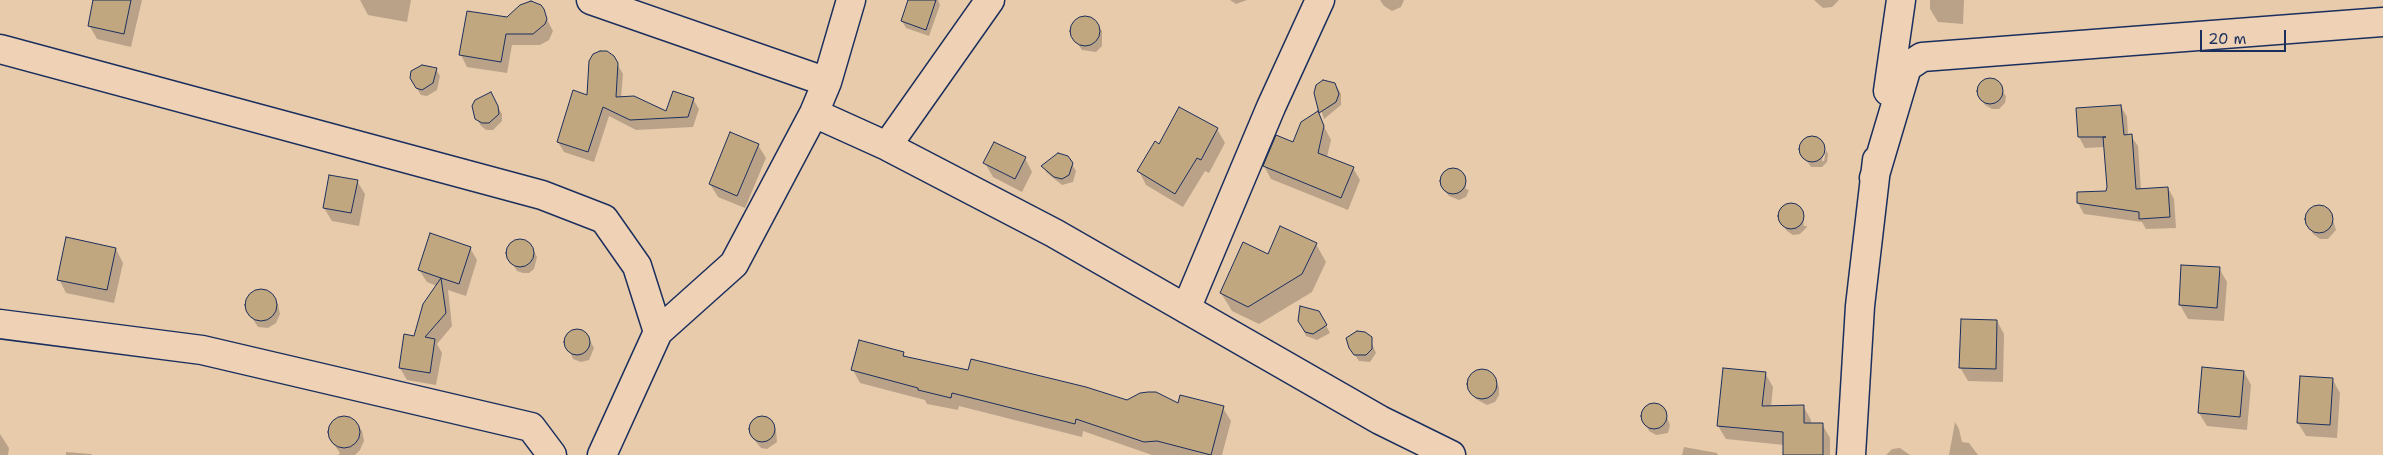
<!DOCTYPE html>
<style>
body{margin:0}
#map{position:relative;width:2383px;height:455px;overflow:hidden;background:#e8cbab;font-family:"Shantell Sans",sans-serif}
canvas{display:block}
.scale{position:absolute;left:2200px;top:30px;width:86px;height:22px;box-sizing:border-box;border:2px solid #1b2f5e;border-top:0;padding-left:6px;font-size:15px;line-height:18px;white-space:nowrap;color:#1b2f5e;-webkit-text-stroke:4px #efd2b5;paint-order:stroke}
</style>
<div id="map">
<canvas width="2383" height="455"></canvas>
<div class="scale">20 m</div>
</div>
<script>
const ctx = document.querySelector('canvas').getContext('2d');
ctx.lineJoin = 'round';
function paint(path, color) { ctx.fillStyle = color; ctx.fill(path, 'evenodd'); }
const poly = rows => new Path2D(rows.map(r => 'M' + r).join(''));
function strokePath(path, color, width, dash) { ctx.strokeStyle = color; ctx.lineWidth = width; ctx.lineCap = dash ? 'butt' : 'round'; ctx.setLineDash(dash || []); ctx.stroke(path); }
paint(poly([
 [95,0,142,0,131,47,97,39,89,25],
 [360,0,411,0,407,22,368,15],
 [910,0,938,0,940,5,929,36,906,28,902,21],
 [1230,0,1247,0,1236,4],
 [1380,0,1404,0,1401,7,1392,11,1384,6],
 [1814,0,1839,0,1832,7,1823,8],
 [1930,0,1964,0,1963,24,1938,22,1930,9],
 [540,6,553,31,549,40,540,45,512,45,507,73,467,67,461,55,508,19],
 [1092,18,1102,31,1102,46,1096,52,1082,50,1072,35,1072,25,1078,19],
 [613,57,623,74,621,98,667,113,693,99,699,109,693,127,636,130,609,116,594,162,564,152,558,142],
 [436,69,440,76,437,90,427,96,421,95,413,83,412,72],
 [1987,80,1994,80,2006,96,2005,103,1999,109,1992,109,1985,105,1981,98,1979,87],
 [1323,82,1330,82,1337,87,1341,94,1341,105,1324,119,1315,93],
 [490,94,502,114,502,121,493,130,486,130,481,126,473,113,476,101],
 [2121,106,2127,117,2128,136,2131,136,2138,146,2141,190,2168,188,2174,199,2176,228,2146,229,2142,222,2084,214,2078,203,2107,192,2108,187,2105,147,2085,148,2079,137,2077,109],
 [1317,113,1331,140,1327,157,1353,168,1360,180,1348,210,1271,179,1264,166,1294,144],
 [1217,129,1225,143,1209,173,1205,171,1183,207,1146,185,1139,171,1160,146],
 [1809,138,1820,140,1824,147,1822,161,1824,161,1826,150,1828,154,1827,162,1822,167,1811,167,1800,151,1803,142],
 [758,145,766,158,745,208,718,197,710,184],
 [1025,158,1032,172,1022,192,993,177,985,163],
 [1072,164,1076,171,1073,182,1062,185,1047,173,1043,166],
 [1454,170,1463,175,1466,189,1469,190,1466,197,1459,200,1449,196,1444,189,1442,178,1446,172],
 [357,181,365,194,359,226,332,221,324,208],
 [1795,205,1801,210,1802,211,1804,226,1807,226,1805,217,1807,227,1800,234,1793,235,1787,231,1782,223,1780,212,1784,206],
 [2322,206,2330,210,2336,230,2328,239,2320,239,2313,234,2306,218,2310,210],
 [516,241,523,241,533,249,537,257,534,269,529,273,523,273,517,271,507,254,511,245],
 [1316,244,1326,262,1312,292,1259,324,1232,311,1221,293,1269,255],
 [470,248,477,260,466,296,448,290,452,326,437,344,442,353,436,385,407,380,400,368,437,286,427,282,419,270],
 [116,249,123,263,114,303,66,293,59,279],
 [2182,266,2219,268,2227,282,2224,321,2188,319,2180,305],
 [256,291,270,293,278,304,280,314,276,323,268,328,258,327,245,307,248,297],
 [1319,312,1330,333,1317,340,1306,336,1300,321],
 [1997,321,2004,334,2003,382,1968,381,1960,367],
 [579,330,586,333,594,348,589,360,581,362,573,359,565,340,569,334],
 [1368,335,1376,353,1370,362,1359,361,1350,348],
 [903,353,906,358,1127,402,1223,408,1231,421,1222,455,1152,455,1083,431,1082,437,959,406,958,410,927,404,925,400,860,383,853,370],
 [1485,370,1492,375,1499,387,1499,395,1495,402,1487,405,1476,399,1471,392,1470,378,1476,372],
 [2244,372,2251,385,2247,430,2207,426,2199,413],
 [1765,373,1773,387,1771,407,1803,406,1811,420,1811,424,1822,424,1830,438,1830,455,1784,455,1784,445,1726,439,1718,426],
 [2333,380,2340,393,2337,438,2306,436,2298,423],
 [1658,405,1664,410,1670,425,1668,433,1656,435,1649,431,1642,416,1647,407],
 [761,416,767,418,776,430,777,442,767,449,761,448,751,436,751,423],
 [345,417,357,424,362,431,364,441,360,450,355,455,338,455,340,453,330,439,330,428,335,420],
 [1955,422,1959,429,1962,442,1969,443,1978,455,1949,455],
 [0,434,9,448,8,455,0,455],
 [1684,447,1717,453,1718,455,1682,455],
 [1900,448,1910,455,1886,455,1892,449],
 [66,452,91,454,92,455,66,455]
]), '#0003');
const building = poly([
 [93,0,131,0,124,34,88,26,93,0],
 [908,0,936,0,926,30,901,21,908,0],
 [531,1,541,5,544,9,547,19,545,24,533,34,506,34,501,62,459,55,467,11,507,17,520,5,531,1],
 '1070 31a15 15 0 1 1 30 0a15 15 0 1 1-30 0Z',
 [600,51,607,51,614,56,618,63,616,97,634,96,666,111,673,91,694,98,688,117,630,120,603,107,588,152,557,142,573,90,587,95,589,61,593,54,600,51],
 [422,65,437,68,433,83,422,90,416,88,410,78,411,71,422,65],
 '1977 91a13 13 0 1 1 26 0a13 13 0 1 1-26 0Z',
 [1323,80,1335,83,1339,94,1336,102,1319,113,1314,93,1316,85,1323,80],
 [491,92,498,106,499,114,489,123,482,123,475,119,472,106,475,100,491,92],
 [2121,105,2124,135,2132,134,2136,189,2168,187,2170,217,2139,219,2139,212,2077,203,2077,192,2106,191,2107,187,2103,137,2106,137,2078,137,2076,108,2121,105],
 [1179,107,1218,128,1201,160,1197,158,1175,194,1137,171,1155,141,1159,144,1179,107],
 [1318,111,1324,126,1318,153,1354,167,1341,198,1263,166,1276,135,1293,142,1301,122,1318,111],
 [730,132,759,144,737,196,709,184,730,132],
 '1799 149a13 13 0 1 1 26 0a13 13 0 1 1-26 0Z',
 [994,142,1026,157,1015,179,983,163,994,142],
 [1058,153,1068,156,1073,163,1069,175,1062,179,1054,177,1041,166,1058,153],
 '1440 181a13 13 0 1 1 26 0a13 13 0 1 1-26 0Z',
 [329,175,358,180,351,213,323,208,329,175],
 '1778 216a13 13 0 1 1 26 0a13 13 0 1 1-26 0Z',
 '2305 219a14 14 0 1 1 28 0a14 14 0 1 1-28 0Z',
 [1280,226,1317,243,1302,274,1248,307,1220,293,1243,242,1268,254,1280,226],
 [430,233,471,247,459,284,441,278,446,313,425,337,435,339,430,373,399,368,404,334,414,336,423,304,441,278,418,270,430,233],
 [66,237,116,248,107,290,57,280,66,237],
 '506 253a14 14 0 1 1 28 0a14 14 0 1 1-28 0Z',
 [2181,265,2220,267,2217,308,2179,305,2181,265],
 '245 305a16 16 0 1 1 32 0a16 16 0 1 1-32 0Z',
 [1300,306,1319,311,1327,325,1313,334,1305,332,1298,321,1300,306],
 [1961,319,1997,320,1996,369,1959,368,1961,319],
 '564 342a13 13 0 1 1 26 0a13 13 0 1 1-26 0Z',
 [1357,331,1365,332,1372,337,1372,349,1366,355,1354,355,1349,348,1346,338,1357,331],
 [859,340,904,352,903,356,968,370,971,359,1086,387,1127,400,1140,393,1148,392,1156,392,1178,403,1180,395,1224,406,1211,455,1157,441,1144,442,1076,419,1075,424,952,393,951,398,918,390,918,388,851,370,859,340],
 [2202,367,2244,371,2240,417,2198,413,2202,367],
 [1723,368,1766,372,1762,406,1804,405,1804,423,1823,423,1823,455,1783,455,1783,432,1717,426,1723,368],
 '1467 384a15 15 0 1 1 30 0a15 15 0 1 1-30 0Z',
 [2300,376,2333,378,2330,425,2297,423,2300,376],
 '1641 416a13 13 0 1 1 26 0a13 13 0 1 1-26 0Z',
 '749 429a13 13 0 1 1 26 0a13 13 0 1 1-26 0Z',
 '328 432a16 16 0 1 1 32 0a16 16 0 1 1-32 0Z'
]);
paint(building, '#c1a77f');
strokePath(building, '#1b2f5e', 1);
const minor = poly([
 [591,0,827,82],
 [0,49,542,195,604,219,637,266,658,332],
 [1888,91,1901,0],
 [814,113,887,146,1054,233,1380,420,1451,455],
 [887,146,990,0],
 [1874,178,1907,67,1922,57,2383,22],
 [1186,309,1271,107,1320,0],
 [0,324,202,350,531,427,552,455],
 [602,455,658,332,734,264,814,113,827,82,851,0],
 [1851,455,1860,306,1877,160]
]);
strokePath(minor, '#1b2f5e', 31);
strokePath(minor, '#efd2b5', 28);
</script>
